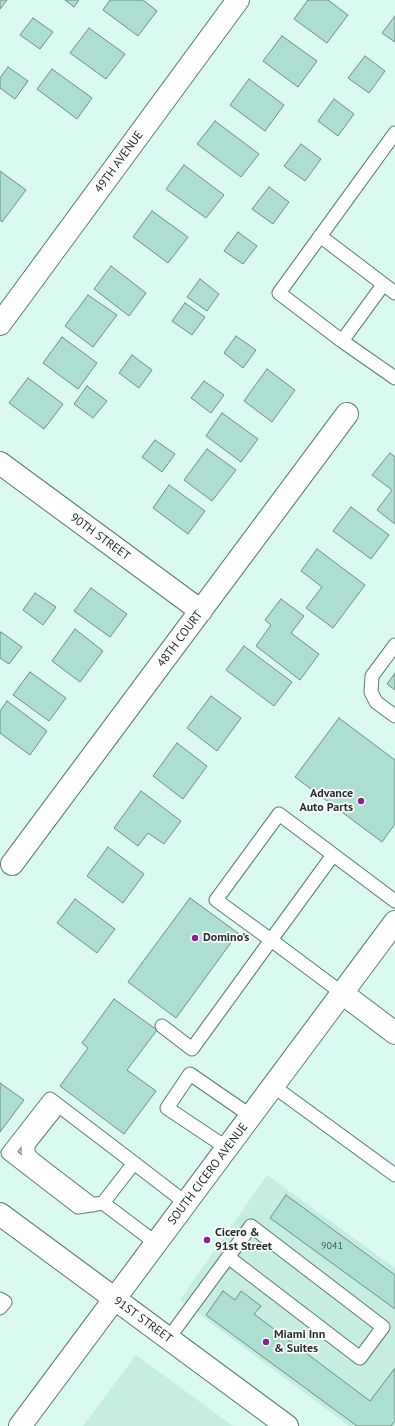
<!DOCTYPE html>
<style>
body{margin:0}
canvas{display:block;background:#daf9f1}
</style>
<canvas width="395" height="1426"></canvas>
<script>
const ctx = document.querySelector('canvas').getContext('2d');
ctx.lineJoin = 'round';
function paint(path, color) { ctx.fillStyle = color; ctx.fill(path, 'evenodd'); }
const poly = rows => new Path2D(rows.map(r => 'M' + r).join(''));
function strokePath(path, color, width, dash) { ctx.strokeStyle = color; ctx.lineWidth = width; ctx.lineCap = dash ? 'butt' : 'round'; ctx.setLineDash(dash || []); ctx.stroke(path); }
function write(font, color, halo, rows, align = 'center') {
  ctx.font = font + ' "PT Sans",sans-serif'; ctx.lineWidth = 3.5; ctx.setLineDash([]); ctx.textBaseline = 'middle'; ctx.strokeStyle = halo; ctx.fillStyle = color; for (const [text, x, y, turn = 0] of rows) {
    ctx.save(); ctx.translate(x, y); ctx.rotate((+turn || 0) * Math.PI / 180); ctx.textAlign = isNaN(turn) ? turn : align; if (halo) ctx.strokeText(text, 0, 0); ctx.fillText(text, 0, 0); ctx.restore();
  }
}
paint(poly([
 [267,1175,395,1268,395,1426,349,1426,180,1300],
 [136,1355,233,1426,83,1426]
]), '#c5ede2');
const building = poly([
 [0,0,7,0,0,9,0,0],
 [65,0,79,0,74,7,65,0],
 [110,0,143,0,157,11,138,36,103,10,110,0],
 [308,0,328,0,348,15,327,43,294,19,308,0],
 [395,16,395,42,382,33,395,16],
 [33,18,53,32,40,49,20,35,33,18],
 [89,28,125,54,106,79,70,53,89,28],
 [282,36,317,61,298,87,263,61,282,36],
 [365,56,385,71,369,93,348,78,365,56],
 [8,67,28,81,15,99,0,88,0,78,8,67],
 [52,69,92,98,77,119,37,89,52,69],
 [249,79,284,105,265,131,230,105,249,79],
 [334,99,354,114,338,136,318,121,334,99],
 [215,121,259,154,241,177,197,144,215,121],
 [301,144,321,159,305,181,284,166,301,144],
 [184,165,224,195,206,218,166,189,184,165],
 [0,171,26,190,2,222,0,220,0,171],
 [269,187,289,202,273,224,252,209,269,187],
 [152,211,188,237,168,263,133,237,152,211],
 [238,232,257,246,243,264,224,251,238,232],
 [111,266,146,293,129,316,94,289,111,266],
 [200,279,219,294,207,311,187,297,200,279],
 [88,295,117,315,93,347,65,326,88,295],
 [185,303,205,317,192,335,172,321,185,303],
 [236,336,256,350,243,368,224,353,236,336],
 [62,337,97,363,78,389,43,363,62,337],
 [132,355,152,370,139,388,119,373,132,355],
 [267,369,295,390,272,422,244,401,267,369],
 [28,378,63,404,44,429,9,403,28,378],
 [204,381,224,395,211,413,191,398,204,381],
 [87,386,107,401,93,418,74,404,87,386],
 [222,413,258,439,241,462,206,436,222,413],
 [155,440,175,454,162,472,142,457,155,440],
 [207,449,236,470,212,501,184,480,207,449],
 [390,453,395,457,395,524,377,510,392,490,372,475,390,453],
 [169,485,205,511,188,534,153,508,169,485],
 [351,507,389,535,371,559,333,531,351,507],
 [317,549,365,585,333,628,306,608,322,587,301,571,317,549],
 [91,588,127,614,110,637,74,611,91,588],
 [35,593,56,607,43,625,23,610,35,593],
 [281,599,304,616,291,633,319,654,300,680,256,646,271,625,265,620,281,599],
 [75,629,103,651,80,682,52,661,75,629],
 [1,632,22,647,9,664,0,658,0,634,1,632],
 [244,646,292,682,274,706,226,670,244,646],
 [30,672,66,698,49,721,13,695,30,672],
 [395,673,395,690,387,684,395,673],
 [211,696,241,718,217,751,187,728,211,696],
 [7,701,47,731,30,755,0,733,0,711,7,701],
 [339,718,395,760,395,824,382,842,295,777,339,718],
 [177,743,207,766,183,799,153,776,177,743],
 [141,791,181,821,164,844,148,833,138,846,114,828,141,791],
 [108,847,144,874,123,903,87,876,108,847],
 [190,898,238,933,176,1018,128,982,190,898],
 [75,899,115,929,97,953,57,923,75,899],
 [114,999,157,1030,127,1070,156,1091,124,1134,60,1086,88,1048,82,1043,114,999],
 [0,1083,24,1100,0,1132,0,1083],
 [286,1195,395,1275,395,1309,270,1218,286,1195],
 [223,1291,235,1300,241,1291,261,1306,254,1314,370,1401,395,1368,395,1421,391,1426,357,1426,206,1315,223,1291]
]);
paint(building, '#added2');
strokePath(building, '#708d85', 1);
const lane = poly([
 [395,133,279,293,342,341,395,378],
 [320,236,395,293],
 [342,341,383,285],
 [395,645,372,676,371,692,376,702,395,716],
 [333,855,271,940,216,900,279,814,395,901],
 [162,1026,192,1049,271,940,342,993],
 [273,1086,395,1175],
 [59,1106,28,1145,28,1153,33,1159,93,1205],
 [227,1148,167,1108,190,1074,251,1116],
 [134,1163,103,1203,78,1207,8,1153,50,1099,134,1163,186,1203],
 [103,1203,156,1243],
 [0,1299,5,1302,0,1308],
 [168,1339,251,1226,383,1327,360,1358,228,1257]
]);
const street = poly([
 [0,324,238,0],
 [0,463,201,611],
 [12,864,347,414],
 [342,993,395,1033],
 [0,1214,287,1426]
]);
const primary = poly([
 [20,1426,395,922]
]);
strokePath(lane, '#5d7a73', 15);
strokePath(street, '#5d7a73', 24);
strokePath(primary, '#5d7a73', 24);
strokePath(lane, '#fff', 13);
strokePath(street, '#fff', 22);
strokePath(primary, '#fff', 22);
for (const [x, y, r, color] of [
 [361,801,4,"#832590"],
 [195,938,4,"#832590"],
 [207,1240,4,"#832590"],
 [266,1342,4,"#832590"]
]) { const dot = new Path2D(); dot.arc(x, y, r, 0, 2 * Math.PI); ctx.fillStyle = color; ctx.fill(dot); strokePath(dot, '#fff', 1.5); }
write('10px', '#465c56', null, [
 ["9041",332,1246]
]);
write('12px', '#24302d', '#fff', [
 ["49TH AVENUE",119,162,-54],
 ["90TH STREET",100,537,36],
 ["48TH COURT",180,639,-53],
 ["SOUTH CICERO AVENUE",208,1174,-53],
 ["91ST STREET",143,1320,36]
]);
write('bold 12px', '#24302d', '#fff', [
 ["Advance",353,794,"right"],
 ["Auto Parts",353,808,"right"],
 ["Domino's",203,938],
 ["Cicero &",215,1233],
 ["91st Street",215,1247],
 ["Miami Inn",274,1335],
 ["& Suites",274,1349]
], 'left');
</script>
